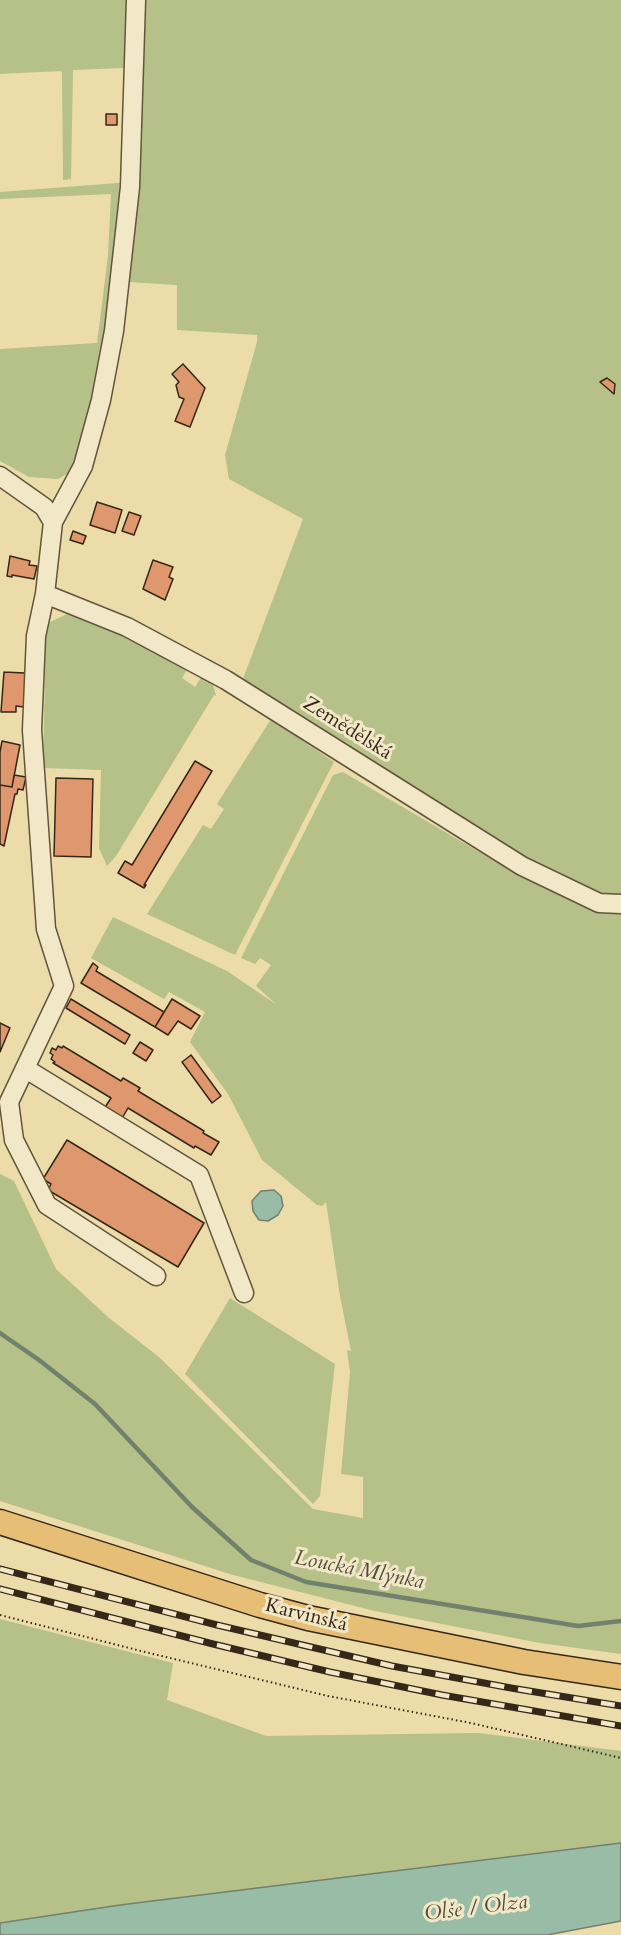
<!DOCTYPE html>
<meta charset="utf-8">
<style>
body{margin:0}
canvas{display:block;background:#ebdcaa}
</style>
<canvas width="621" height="1935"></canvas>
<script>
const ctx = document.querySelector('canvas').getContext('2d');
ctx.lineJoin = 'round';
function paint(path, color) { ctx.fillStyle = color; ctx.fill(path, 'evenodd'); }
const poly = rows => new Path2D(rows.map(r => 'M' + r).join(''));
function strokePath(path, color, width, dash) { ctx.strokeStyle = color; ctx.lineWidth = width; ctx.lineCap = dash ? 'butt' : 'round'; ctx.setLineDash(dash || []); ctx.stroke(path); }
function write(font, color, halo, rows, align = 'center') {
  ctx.font = font + ' Cardo,serif'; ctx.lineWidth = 6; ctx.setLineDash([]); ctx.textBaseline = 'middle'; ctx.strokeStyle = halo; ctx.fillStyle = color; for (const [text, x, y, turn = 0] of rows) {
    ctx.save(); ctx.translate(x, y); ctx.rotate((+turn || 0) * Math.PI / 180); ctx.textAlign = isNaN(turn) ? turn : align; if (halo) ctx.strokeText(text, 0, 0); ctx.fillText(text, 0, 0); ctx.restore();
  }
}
paint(poly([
 [0,0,130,0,124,68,73,70,71,179,63,180,62,73,61,71,0,74],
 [140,0,621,0,621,899,561,880,382,777,243,679,303,519,229,479,225,455,257,342,257,335,177,330,177,285,129,282],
 [118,183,120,183,110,311,83,435,70,472,58,479,29,477,0,461,0,349,97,343,108,256,111,194,0,199,0,192],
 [71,612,159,649,189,666,182,678,195,687,204,673,212,681,216,696,214,695,116,856,107,866,99,848,101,770,43,768,46,624],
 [271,719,334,762,235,955,147,914,203,825,211,829,224,809,217,804],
 [343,772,498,863,534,881,606,910,621,913,621,1654,540,1643,375,1611,233,1575,0,1501,0,1174,14,1181,56,1269,109,1318,159,1357,313,1509,363,1518,363,1477,341,1474,350,1372,347,1350,351,1351,340,1296,326,1202,322,1206,317,1205,262,1160,228,1094,190,1042,205,1012,169,992,164,999,91,958,113,917,227,971,277,1005,256,986,271,965,260,958,255,964,241,958,333,775],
 [230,1298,335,1364,320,1496,313,1504,185,1374],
 [0,1619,173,1663,167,1700,266,1736,479,1733,621,1751,621,1843,120,1905,0,1923]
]), '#b6c089');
const water = poly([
 [274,1190,281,1196,283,1206,278,1215,268,1221,259,1220,253,1211,252,1201,261,1191,274,1190],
 [621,1843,621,1921,547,1935,0,1935,0,1923,120,1905,621,1843]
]);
paint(water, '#99bca6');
strokePath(water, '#71816d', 1.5);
strokePath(poly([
 [0,1333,39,1360,95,1404,192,1507,251,1560,306,1582,578,1626,621,1621]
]), '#71816d', 4.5);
const building = poly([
 [106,114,117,114,117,125,106,125,106,114],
 [183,364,205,388,190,427,175,421,184,399,179,397,176,385,179,382,172,374,183,364],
 [607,378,615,384,614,394,600,382,607,378],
 [97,502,122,510,115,533,90,525,97,502],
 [129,512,141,516,134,535,122,531,129,512],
 [73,531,86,536,83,544,70,540,73,531],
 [10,556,30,561,29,565,37,566,34,579,12,575,12,577,7,576,10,556],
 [153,560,173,567,169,577,173,579,165,600,143,589,153,560],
 [4,672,25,673,24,707,16,706,16,712,1,712,4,672],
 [2,741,20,745,12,787,0,785,0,752,2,741],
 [195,761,212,771,144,885,146,885,144,888,118,873,125,861,132,865,195,761],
 [14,775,26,777,23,790,18,789,17,794,15,794,4,846,0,844,0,785,12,787,14,775],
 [56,778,93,779,91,857,54,856,56,778],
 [93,963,98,967,96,971,164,1012,155,1027,81,983,93,963],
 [71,999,130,1035,125,1044,66,1008,71,999],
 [172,999,200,1016,191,1029,178,1021,168,1035,155,1027,172,999],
 [0,1023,10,1028,0,1052,0,1023],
 [140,1042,153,1050,146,1061,133,1053,140,1042],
 [58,1046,62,1048,63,1046,121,1081,123,1078,140,1088,138,1091,204,1131,203,1133,219,1142,211,1155,195,1146,194,1148,128,1108,120,1122,102,1112,111,1098,53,1063,55,1062,51,1059,53,1055,50,1053,52,1048,56,1050,58,1046],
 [191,1055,221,1096,212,1103,182,1062,191,1055],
 [67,1140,204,1223,178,1267,48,1190,51,1184,43,1179,67,1140]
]);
paint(building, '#df976e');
strokePath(building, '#362818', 1.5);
const minor = poly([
 [0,476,44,507,53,522,45,594,36,636,32,730,46,929,64,986,9,1102,14,1140,47,1205,156,1276],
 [53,522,83,466,101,400,114,331,130,187,136,0],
 [45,594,127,627,226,680,522,866,599,903,621,904],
 [26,1069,199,1175,244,1293]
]);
const major = poly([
 [0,1522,260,1605,308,1618,524,1662,621,1677]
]);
strokePath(minor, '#63553c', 21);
strokePath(major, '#362818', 27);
strokePath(poly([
 [0,1615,141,1651,328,1696,471,1723,621,1758]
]), '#362818', 2, [1.5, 3]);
strokePath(minor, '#f2e8c8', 18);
strokePath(major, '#e6be75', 24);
const rail = poly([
 [0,1569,217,1625,392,1666,511,1688,621,1706],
 [0,1589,213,1644,330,1672,442,1695,621,1726]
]);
strokePath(rail, '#362818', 7);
strokePath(rail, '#f2e8c8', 4.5, [14]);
write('20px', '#362818', '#f2e8c8', [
 ["Zemědělská",347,729,32],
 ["Karvinská",306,1616,14]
]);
write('italic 21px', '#4f4d3c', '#f2e8c8', [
 ["Loucká Mlýnka",359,1571,11],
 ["Olše / Olza",476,1909,-7]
]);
</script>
